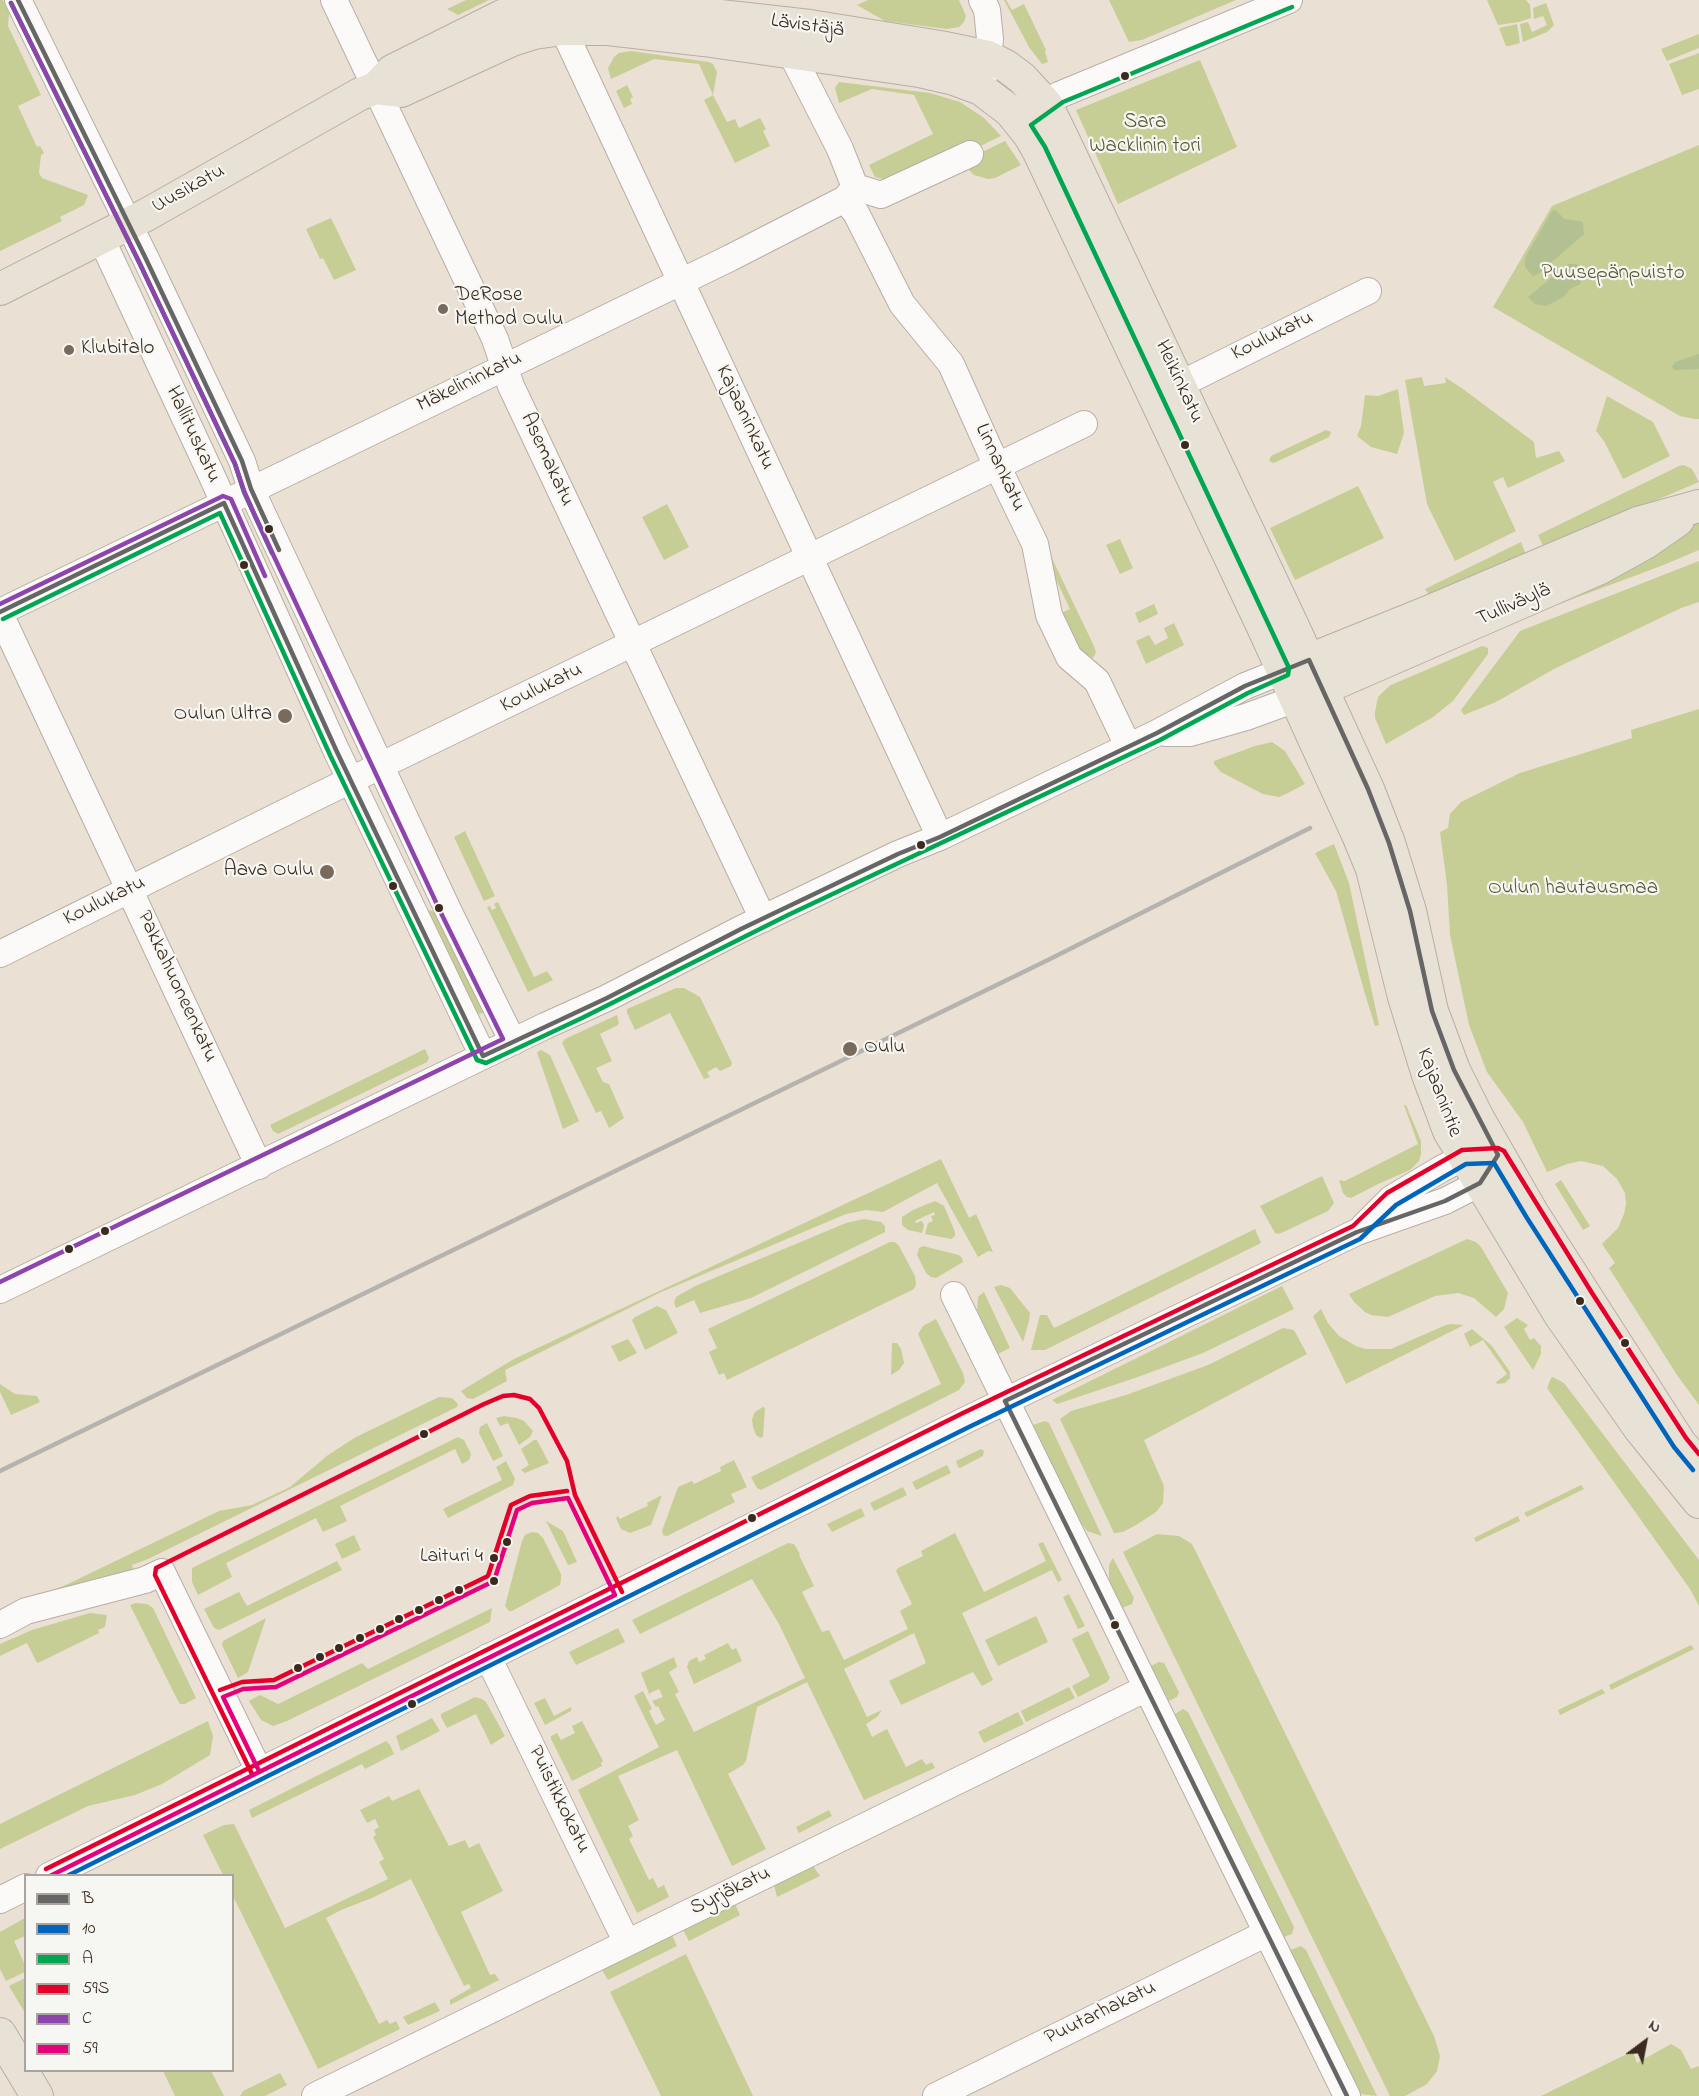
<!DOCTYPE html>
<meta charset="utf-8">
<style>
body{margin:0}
#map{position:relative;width:1699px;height:2096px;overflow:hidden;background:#ebe0d4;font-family:"Indie Flower",sans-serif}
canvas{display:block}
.legend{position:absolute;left:24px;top:1874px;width:210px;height:198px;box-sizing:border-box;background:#f6f6f2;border:2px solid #aba49d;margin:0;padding:8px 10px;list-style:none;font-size:18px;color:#3b2a1e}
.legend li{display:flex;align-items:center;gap:12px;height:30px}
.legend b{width:30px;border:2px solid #aba49d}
.north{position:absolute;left:1615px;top:2012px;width:60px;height:60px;-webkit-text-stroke:4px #f6f6f2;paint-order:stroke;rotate:32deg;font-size:16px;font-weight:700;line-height:24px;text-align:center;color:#3b2a1e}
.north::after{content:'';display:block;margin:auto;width:21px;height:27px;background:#3b2a1e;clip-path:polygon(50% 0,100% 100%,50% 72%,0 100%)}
</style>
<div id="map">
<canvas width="1699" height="2096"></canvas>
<ul class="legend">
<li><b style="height:8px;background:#666"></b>B</li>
<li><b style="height:8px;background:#0065bd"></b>10</li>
<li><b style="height:8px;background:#00a651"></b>A</li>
<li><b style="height:8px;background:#e4002b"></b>59S</li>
<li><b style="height:8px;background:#8e44ad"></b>C</li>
<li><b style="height:8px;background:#e5007d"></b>59</li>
</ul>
<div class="north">N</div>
</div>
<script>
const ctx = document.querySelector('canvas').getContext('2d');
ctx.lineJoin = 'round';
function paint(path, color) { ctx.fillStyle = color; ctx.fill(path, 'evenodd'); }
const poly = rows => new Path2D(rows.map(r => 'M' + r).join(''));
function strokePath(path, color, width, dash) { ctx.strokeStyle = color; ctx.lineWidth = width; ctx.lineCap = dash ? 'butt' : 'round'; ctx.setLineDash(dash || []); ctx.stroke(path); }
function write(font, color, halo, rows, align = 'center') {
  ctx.font = font + ' "Indie Flower",sans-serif'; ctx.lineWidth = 4.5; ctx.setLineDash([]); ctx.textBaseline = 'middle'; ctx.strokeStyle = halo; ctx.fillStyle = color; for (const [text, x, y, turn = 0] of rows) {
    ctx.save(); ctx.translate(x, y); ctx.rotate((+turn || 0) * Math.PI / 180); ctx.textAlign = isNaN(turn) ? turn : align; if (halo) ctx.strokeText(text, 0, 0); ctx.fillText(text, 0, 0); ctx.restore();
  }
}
paint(poly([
 [0,0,3,0,9,14,8,26,41,95,18,106,37,147,40,146,44,153,41,155,39,173,42,178,88,195,84,205,60,217,62,221,0,251],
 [466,0,489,0,458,15,447,9],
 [868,0,959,0,966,16,964,22,959,27,947,29,885,21,857,5],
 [1004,0,1006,0,1012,10,1024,4,1046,50,1045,52,1048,62,1042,64,1029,47],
 [1109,0,1236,0,1142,40,1129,42],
 [1487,0,1526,0,1530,5,1531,18,1519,22,1498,25],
 [1546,3,1554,25,1547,32,1523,42,1520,24,1528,22,1532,32,1547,25,1543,16,1534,19,1533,8],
 [1517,24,1520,43,1509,46,1506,46,1499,28],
 [1699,34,1699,48,1667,61,1661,49],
 [631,51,709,62,713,64,717,72,713,95,727,122,735,119,739,128,760,118,766,129,763,131,770,146,735,163,704,100,713,95,699,64,654,59,611,79,608,68,614,57,619,53],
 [1699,53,1699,89,1682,95,1669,64],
 [1200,60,1237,147,1118,204,1076,110],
 [839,82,930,93,960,102,984,118,1001,136,970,151,963,142,886,180,875,177,869,165,933,134,914,95,872,89,839,103,835,88],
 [627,85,633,97,630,99,632,104,624,108,616,91],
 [1005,141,1021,165,995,178,988,179,974,175,969,170,967,163,970,158],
 [1699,145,1699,419,1695,419,1680,416,1493,307,1552,206],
 [331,218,356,270,334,280,323,258,320,259,306,229],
 [1422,377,1424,386,1446,383,1445,377,1463,389,1534,442,1536,458,1559,451,1565,461,1508,488,1503,477,1493,482,1516,531,1455,561,1427,504,1405,380],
 [1398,389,1404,433,1397,454,1371,447,1357,436,1361,426,1365,395,1378,396],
 [1607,396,1653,422,1670,456,1623,479,1604,441,1596,431],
 [1326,430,1331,432,1329,437,1274,463,1269,461,1271,456],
 [1684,465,1692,469,1699,482,1544,548,1538,535,1679,466],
 [1358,486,1384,538,1295,580,1270,528],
 [667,504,689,547,664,560,642,517],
 [1699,521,1699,550,1661,566,1492,629],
 [1120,539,1133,568,1120,574,1106,545],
 [1521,542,1526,555,1429,595,1425,589],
 [1046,546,1093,644,1096,652,1093,658,1082,652,1071,649,1055,616,1070,609,1041,548],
 [1699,561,1699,602,1681,608,1554,669,1496,702,1464,715,1461,710,1520,631],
 [1154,604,1158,614,1139,623,1135,613],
 [1174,623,1184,645,1146,664,1136,641,1149,635,1155,645,1168,638,1164,628],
 [1482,646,1488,648,1488,654,1453,701,1433,717,1386,744,1375,718,1375,712,1378,697,1385,690,1391,685],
 [1699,709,1699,1405,1677,1375,1609,1268,1615,1263,1602,1244,1618,1228,1624,1214,1626,1204,1625,1193,1617,1179,1603,1166,1581,1161,1567,1164,1547,1172,1523,1122,1487,1072,1469,1025,1450,935,1447,885,1440,832,1448,828,1450,814,1461,802,1520,773,1632,738,1631,730],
 [1272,742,1285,751,1305,784,1286,794,1279,797,1263,794,1221,772,1214,764,1214,761,1255,746],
 [465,831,495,896,484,901,454,837],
 [1334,844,1349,883,1379,1025,1375,1026,1365,994,1336,891,1315,853],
 [498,902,534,977,547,971,553,980,528,992,487,907,490,906,492,910,496,908,494,904],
 [426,909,440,914,487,1011,475,1016],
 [676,988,684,988,700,997,732,1063,731,1066,720,1071,716,1067,707,1072,710,1077,704,1079,670,1013,635,1030,627,1013,627,1009],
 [617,1015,619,1023,618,1025,600,1034,612,1061,596,1068,603,1082,609,1084,624,1118,609,1128,601,1111,596,1113,562,1043,565,1039],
 [425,1049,429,1058,427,1062,278,1134,273,1131,270,1125],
 [541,1050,550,1055,579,1121,563,1129,537,1052],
 [1404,1105,1406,1105,1421,1141,1421,1154,1419,1161,1410,1170,1378,1184,1351,1198,1347,1197,1343,1193,1339,1180,1345,1181,1418,1144],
 [941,1159,969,1218,976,1214,993,1252,988,1251,978,1257,937,1183,883,1212,866,1210,846,1214,659,1293,505,1370,507,1381,473,1399,467,1398,461,1391,514,1359],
 [1322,1176,1334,1203,1328,1211,1279,1234,1275,1233,1260,1206],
 [1561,1180,1590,1226,1583,1230,1555,1184],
 [935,1201,944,1206,955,1232,955,1236,951,1239,925,1234,928,1223,933,1221,931,1216,935,1215,934,1212,915,1221,916,1223,922,1221,924,1225,922,1233,908,1230,902,1225,902,1217,913,1210],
 [864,1219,881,1222,885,1226,885,1232,751,1298,700,1313,694,1300,676,1308,674,1303,676,1297,695,1286,846,1223],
 [1255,1229,1261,1243,1045,1350,1031,1350,1040,1315,1047,1315,1054,1328],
 [1467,1239,1476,1242,1481,1247,1508,1293,1504,1309,1496,1317,1474,1298,1458,1293,1435,1296,1388,1317,1371,1315,1365,1312,1354,1302,1349,1294],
 [890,1242,895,1242,899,1246,915,1276,916,1285,914,1289,727,1380,724,1373,719,1375,709,1352,717,1348,708,1329],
 [923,1246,959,1255,962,1258,963,1262,936,1278,931,1277,926,1273,917,1255,919,1248],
 [1001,1285,1010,1288,1030,1313,1029,1321,1023,1342,994,1287],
 [1282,1286,1294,1309,1203,1353,1135,1378,1057,1404,1052,1400],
 [984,1292,1010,1348,998,1354,977,1310,978,1297],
 [657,1306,666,1310,678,1333,645,1350,632,1320,635,1317],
 [1321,1309,1328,1323,1339,1336,1356,1346,1366,1349,1391,1349,1446,1325,1451,1324,1464,1325,1346,1384,1313,1316],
 [1517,1318,1528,1325,1524,1329,1530,1340,1534,1338,1541,1346,1541,1354,1533,1370,1504,1327],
 [936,1319,963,1373,965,1382,959,1390,761,1490,757,1488,751,1477,941,1384,918,1334,923,1326],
 [1283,1328,1294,1330,1307,1354,1144,1440,1164,1486,1163,1503,1156,1512,1136,1525,1123,1532,1114,1533,1060,1419,1071,1411,1126,1395,1208,1365],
 [1472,1329,1492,1346,1510,1372,1510,1378,1505,1383,1497,1384,1496,1382,1507,1374,1483,1340,1470,1347,1464,1334],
 [628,1339,637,1353,619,1362,611,1346],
 [892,1343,897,1343,901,1349,904,1363,899,1370,891,1375],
 [1553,1377,1564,1383,1699,1560,1699,1606,1690,1589,1547,1388,1551,1378],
 [0,1384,15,1394,37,1396,40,1402,11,1415,0,1392],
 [439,1397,452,1398,458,1404,457,1407,148,1559,132,1565,134,1572,25,1602,68,1584,219,1511,252,1505,290,1487,328,1455,356,1437],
 [763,1407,765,1408,763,1437,760,1438,756,1435,753,1427,752,1419,755,1412],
 [504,1416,517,1418,524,1421,533,1431,530,1437,519,1445,508,1423,500,1426,496,1418],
 [1045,1421,1049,1423,1102,1536,1087,1531,1079,1520,1033,1425],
 [487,1423,503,1456,493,1461,479,1433,480,1427],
 [458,1437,464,1440,471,1454,469,1460,462,1464,455,1449,340,1506,347,1521,323,1532,316,1518,226,1563,232,1577,198,1595,192,1582,192,1568],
 [534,1440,537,1440,549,1463,525,1473,521,1470,529,1465,521,1449],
 [981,1449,984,1451,983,1456,960,1468,958,1467,956,1461],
 [734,1460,747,1487,731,1494,735,1502,667,1536,663,1535,662,1531,678,1487,692,1481,694,1484,721,1471,720,1467],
 [506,1461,515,1479,513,1485,448,1518,443,1509,502,1480,496,1467],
 [947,1465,951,1473,916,1490,912,1482],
 [1581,1485,1584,1489,1527,1517,1524,1513],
 [903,1487,907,1495,874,1511,870,1503],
 [662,1495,651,1525,630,1533,621,1529,616,1518,618,1516,620,1519,634,1512,648,1506,647,1503],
 [861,1508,865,1516,832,1532,827,1524],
 [1518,1516,1520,1521,1476,1542,1474,1538],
 [546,1521,563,1531,577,1562,568,1565],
 [532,1532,538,1533,543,1538,561,1574,561,1580,560,1585,512,1611,509,1611,505,1606,522,1541,525,1535],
 [955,1533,984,1592,1046,1561,1038,1544,1043,1542,1062,1580,1058,1582,1052,1570,962,1613,993,1680,982,1686,973,1672,901,1705,889,1681,926,1663,914,1633,844,1669,867,1717,882,1710,877,1717,866,1724,872,1737,887,1729,906,1767,922,1759,926,1765,932,1762,935,1768,864,1800,807,1682,757,1707,746,1761,743,1765,728,1774,766,1849,732,1866,677,1750,618,1776,639,1820,628,1826,633,1836,629,1839,649,1880,653,1878,658,1888,664,1885,669,1897,637,1913,578,1790,659,1747,634,1696,643,1691,652,1709,649,1711,656,1725,665,1720,658,1706,656,1707,652,1701,663,1697,659,1689,650,1693,650,1696,641,1673,674,1657,677,1667,669,1672,679,1692,675,1694,694,1732,805,1678,779,1624,752,1579,640,1634,632,1620,788,1543,794,1544,800,1554,799,1555,814,1586,802,1592,822,1632,829,1630,844,1660,908,1629,900,1611,912,1604,896,1571,898,1568,923,1556,921,1551],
 [1157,1534,1179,1536,1192,1544,1196,1552,1434,2036,1440,2056,1437,2071,1427,2084,1405,2096,1390,2096,1123,1552],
 [354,1535,361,1550,342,1559,335,1544],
 [1113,1558,1134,1598,1132,1604,1122,1608,1109,1579,1109,1565],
 [337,1561,342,1570,219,1630,214,1628,204,1609,239,1592,247,1606],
 [1069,1594,1085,1626,1078,1629,1063,1597],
 [136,1603,147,1604,153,1608,196,1698,185,1704,180,1704,178,1701,130,1605],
 [492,1608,490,1622,287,1721,273,1726,261,1720,249,1701,260,1695,278,1704,362,1663,368,1669],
 [90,1613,107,1615,105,1627,98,1630,99,1633,40,1662,37,1663,27,1643,0,1656,0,1644,32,1630],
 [1036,1616,1048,1642,998,1666,985,1640],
 [266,1618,248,1672,238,1678,222,1645,223,1641],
 [618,1628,625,1642,576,1665,569,1652],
 [1088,1631,1110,1678,1107,1682,1078,1697,1072,1686,1090,1676,1072,1639],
 [728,1643,732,1650,736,1648,742,1661,694,1684,687,1667,689,1661,697,1657,699,1662,706,1659,704,1655],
 [1691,1645,1694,1649,1611,1690,1609,1685],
 [1159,1662,1164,1663,1179,1692,1177,1697,1169,1701,1151,1666],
 [1069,1687,1075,1698,1026,1722,1021,1711],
 [1602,1689,1605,1693,1560,1715,1558,1710],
 [475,1697,482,1699,486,1702,505,1736,491,1745,476,1714,447,1728,441,1717,441,1714],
 [545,1698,554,1716,571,1707,571,1711,545,1725,534,1703],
 [1183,1709,1188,1712,1294,1927,1292,1934,1284,1937,1175,1714],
 [1018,1712,1024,1724,984,1743,978,1732],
 [432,1718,440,1731,401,1751,396,1736],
 [208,1721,213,1736,210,1755,162,1784,135,1795,88,1806,0,1849,0,1824],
 [582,1721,603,1761,601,1763,602,1766,572,1781,551,1739,551,1736,557,1733,561,1740,575,1733,572,1726],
 [386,1741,390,1745,394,1754,365,1769,362,1764,252,1818,249,1810],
 [419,1789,449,1846,465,1840,469,1848,479,1843,503,1891,461,1912,490,1975,495,1974,499,1980,450,2005,450,2000,471,1988,469,1984,464,1986,411,1879,372,1898,341,1910,326,1918,379,2024,387,2020,390,2024,396,2021,400,2029,318,2069,233,1896,232,1876,223,1875,203,1835,224,1825,234,1824,285,1928,388,1879,379,1862,384,1859,373,1837,376,1835,374,1830,379,1827,375,1819,367,1823,360,1810,389,1796,392,1801],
 [829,1810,832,1816,799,1833,796,1827],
 [813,1866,820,1876,777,1897,774,1885],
 [735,1904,740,1915,689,1941,683,1930],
 [25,1918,25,1936,14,1941,25,1965,25,1972,6,1981,0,1969,0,1932],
 [672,1935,677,1946,608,1980,602,1970],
 [1301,1946,1306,1950,1377,2096,1361,2094,1290,1950],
 [686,1954,753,2096,661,2096,610,1992],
 [25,1978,25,2013,9,1986],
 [435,2002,440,2011,408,2025,403,2017],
 [1671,2044,1681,2050,1691,2069,1699,2066,1699,2096,1541,2096,1633,2051,1637,2063],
 [163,2071,211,2071,224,2096,175,2096],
 [280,2073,287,2085,265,2096,240,2096,243,2091]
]), '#c6ce96');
paint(poly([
 [1555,210,1565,219,1583,222,1584,234,1538,274,1533,276,1525,267,1525,258,1552,211],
 [1568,264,1576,264,1582,268,1585,273,1580,284,1569,290,1564,297,1546,306,1535,304,1528,297],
 [1699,354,1699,369,1674,370,1672,367,1675,362]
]), '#b3c091');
const minor = poly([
 [18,0,146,259,242,461,251,489,263,515,449,912,513,1042],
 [334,0,495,339,511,386,763,919],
 [563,29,940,837],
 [791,53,840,149,855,187],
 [981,89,988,57,990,39,987,10,982,0],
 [1032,114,1059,95,1289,0],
 [855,187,881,195,970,154],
 [845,199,856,213,902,304,951,364,990,451,1035,544,1049,615,1069,657,1097,681,1128,746],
 [101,238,211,474,337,752,483,1056],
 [1179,385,1368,291],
 [0,612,730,258,845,199,855,187],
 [0,614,259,1166],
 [1166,733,1190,733,1246,717,1312,693],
 [0,954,316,797,1084,424],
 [1364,1226,1391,1199,1441,1169,1464,1157,1482,1156],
 [0,1290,545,1026,607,998,741,929,898,854,940,837,1157,733,1245,686,1300,664],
 [954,1295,1347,2096],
 [0,1625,26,1611,145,1580,162,1572,259,1771],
 [488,1657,627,1943],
 [49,1876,966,1420,1357,1232,1445,1201,1480,1183,1490,1168],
 [0,1900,26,1887],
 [315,2096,1147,1688],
 [936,2096,1267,1933]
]);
const major = poly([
 [376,88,392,71,502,16,525,7,549,0,581,1,739,18,810,26,940,47,988,57,1006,66,1022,78,1046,104,1065,143,1291,622,1368,789,1389,843,1410,911,1432,1011,1454,1070,1479,1120,1533,1214,1680,1443,1699,1465],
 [0,289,146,215,360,94,376,88,401,91,512,40,534,33,563,29,608,29,704,40,919,71,954,79,981,89,1010,111,1030,136,1038,150,1262,625,1358,835,1372,869,1404,997,1428,1075,1449,1131,1560,1315,1640,1429,1699,1502],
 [1309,660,1428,612,1638,523,1699,506],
 [1322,689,1600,568,1645,543,1678,520],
 [0,2034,37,2096]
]);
strokePath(minor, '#b7aea6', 28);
strokePath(major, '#b7aea6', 34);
strokePath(minor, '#fcfaf9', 26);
strokePath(major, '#e8e1d5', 32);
strokePath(poly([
 [0,1471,1048,960,1310,828]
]), '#b6b3af', 4.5);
strokePath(poly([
 [18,0,146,259,242,461,251,489,279,550],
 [0,612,224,503,337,752,483,1056,607,998,741,929,898,854,940,837,1157,733,1245,686,1309,660,1368,789,1389,843,1410,911,1432,1011,1454,1070,1498,1155,1480,1183,1445,1201,1357,1232,1005,1401],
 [1005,1401,1347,2096]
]), '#666', 4.5);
strokePath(poly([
 [67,1876,969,1427,1360,1239,1396,1205,1466,1164,1494,1163,1527,1218,1674,1447,1693,1470]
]), '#0065bd', 4.5);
strokePath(poly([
 [11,3,139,262,235,464,244,492,272,553],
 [3,619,220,513,330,755,477,1060,486,1063,582,1018,788,915,1160,740,1248,693,1288,675,1289,668,1045,147,1031,125,1063,102,1292,7]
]), '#00a651', 4.5);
strokePath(poly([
 [220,1690,242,1682,274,1680,488,1576,511,1505,530,1496,567,1491],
 [252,1774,155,1575,156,1568,484,1404,503,1396,514,1395,530,1399,539,1408,567,1461,575,1495,622,1592],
 [46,1869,963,1413,1353,1226,1387,1193,1462,1150,1498,1148,1504,1151,1592,1293,1686,1438,1699,1454]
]), '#e4002b', 4.5);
strokePath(poly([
 [0,604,223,496,231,499,265,576],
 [0,1282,503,1039,442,915,256,518,244,491,235,464,139,262,11,3]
]), '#8e44ad', 4.5);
strokePath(poly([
 [50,1876,615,1595,568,1498,532,1503,517,1510,494,1581,276,1687,243,1689,223,1697,259,1771]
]), '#e5007d', 4.5);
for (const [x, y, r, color] of [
 [1125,76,5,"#3b2a1e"],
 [443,309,6,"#796a5e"],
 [69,350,6,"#796a5e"],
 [1185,445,5,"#3b2a1e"],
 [269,529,5,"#3b2a1e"],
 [244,565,5,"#3b2a1e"],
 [285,716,8,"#796a5e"],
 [921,845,5,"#3b2a1e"],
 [327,872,8,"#796a5e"],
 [393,886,5,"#3b2a1e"],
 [439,908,5,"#3b2a1e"],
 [850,1049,8,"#796a5e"],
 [105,1231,5,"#3b2a1e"],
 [69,1249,5,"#3b2a1e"],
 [1580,1301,5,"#3b2a1e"],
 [1625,1343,5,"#3b2a1e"],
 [424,1434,5,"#3b2a1e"],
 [752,1518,5,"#3b2a1e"],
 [507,1542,5,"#3b2a1e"],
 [494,1558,5,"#3b2a1e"],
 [494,1581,5,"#3b2a1e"],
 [459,1590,5,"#3b2a1e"],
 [439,1600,5,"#3b2a1e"],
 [419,1610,5,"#3b2a1e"],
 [399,1619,5,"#3b2a1e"],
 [1115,1625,5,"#3b2a1e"],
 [380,1629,5,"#3b2a1e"],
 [360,1638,5,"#3b2a1e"],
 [339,1648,5,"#3b2a1e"],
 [320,1657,5,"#3b2a1e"],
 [298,1668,5,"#3b2a1e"],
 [412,1704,5,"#3b2a1e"]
]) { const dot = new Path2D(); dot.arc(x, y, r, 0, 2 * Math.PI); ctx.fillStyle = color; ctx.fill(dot); strokePath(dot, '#f6f6f2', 2); }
write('20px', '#3b2a1e', '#f6f6f2', [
 ["Laituri 4",483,1558]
], 'right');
write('21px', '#3b2a1e', '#f6f6f2', [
 ["Lävistäjä",807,27,8],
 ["Uusikatu",189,190,-29],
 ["Koulukatu",1273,337,-26],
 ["Heikinkatu",1178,382,65],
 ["Mäkelininkatu",470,383,-26],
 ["Kajaaninkatu",744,418,65],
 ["Hallituskatu",192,435,65],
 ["Asemakatu",546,460,65],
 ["Linnankatu",999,468,65],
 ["Tulliväylä",1514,606,-24],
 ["Koulukatu",542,689,-26],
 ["Koulukatu",105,902,-26],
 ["Pakkahuoneenkatu",176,987,65],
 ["Kajaanintie",1438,1093,69],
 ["Puistikkokatu",558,1800,64],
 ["Syrjäkatu",731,1892,-26],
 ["Puutarhakatu",1101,2014,-26]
]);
write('21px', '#5c5733', '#f6f6f2', [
 ["Sara",1145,124],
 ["Wacklinin tori",1145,148],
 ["Puusepänpuisto",1613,275],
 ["Oulun hautausmaa",1573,890]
]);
write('21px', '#3b2a1e', '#f6f6f2', [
 ["DeRose",455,297],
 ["Method Oulu",455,321],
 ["Klubitalo",81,350],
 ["Oulun Ultra",272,716,"right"],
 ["Aava Oulu",314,872,"right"],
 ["Oulu",864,1049]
], 'left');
</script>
